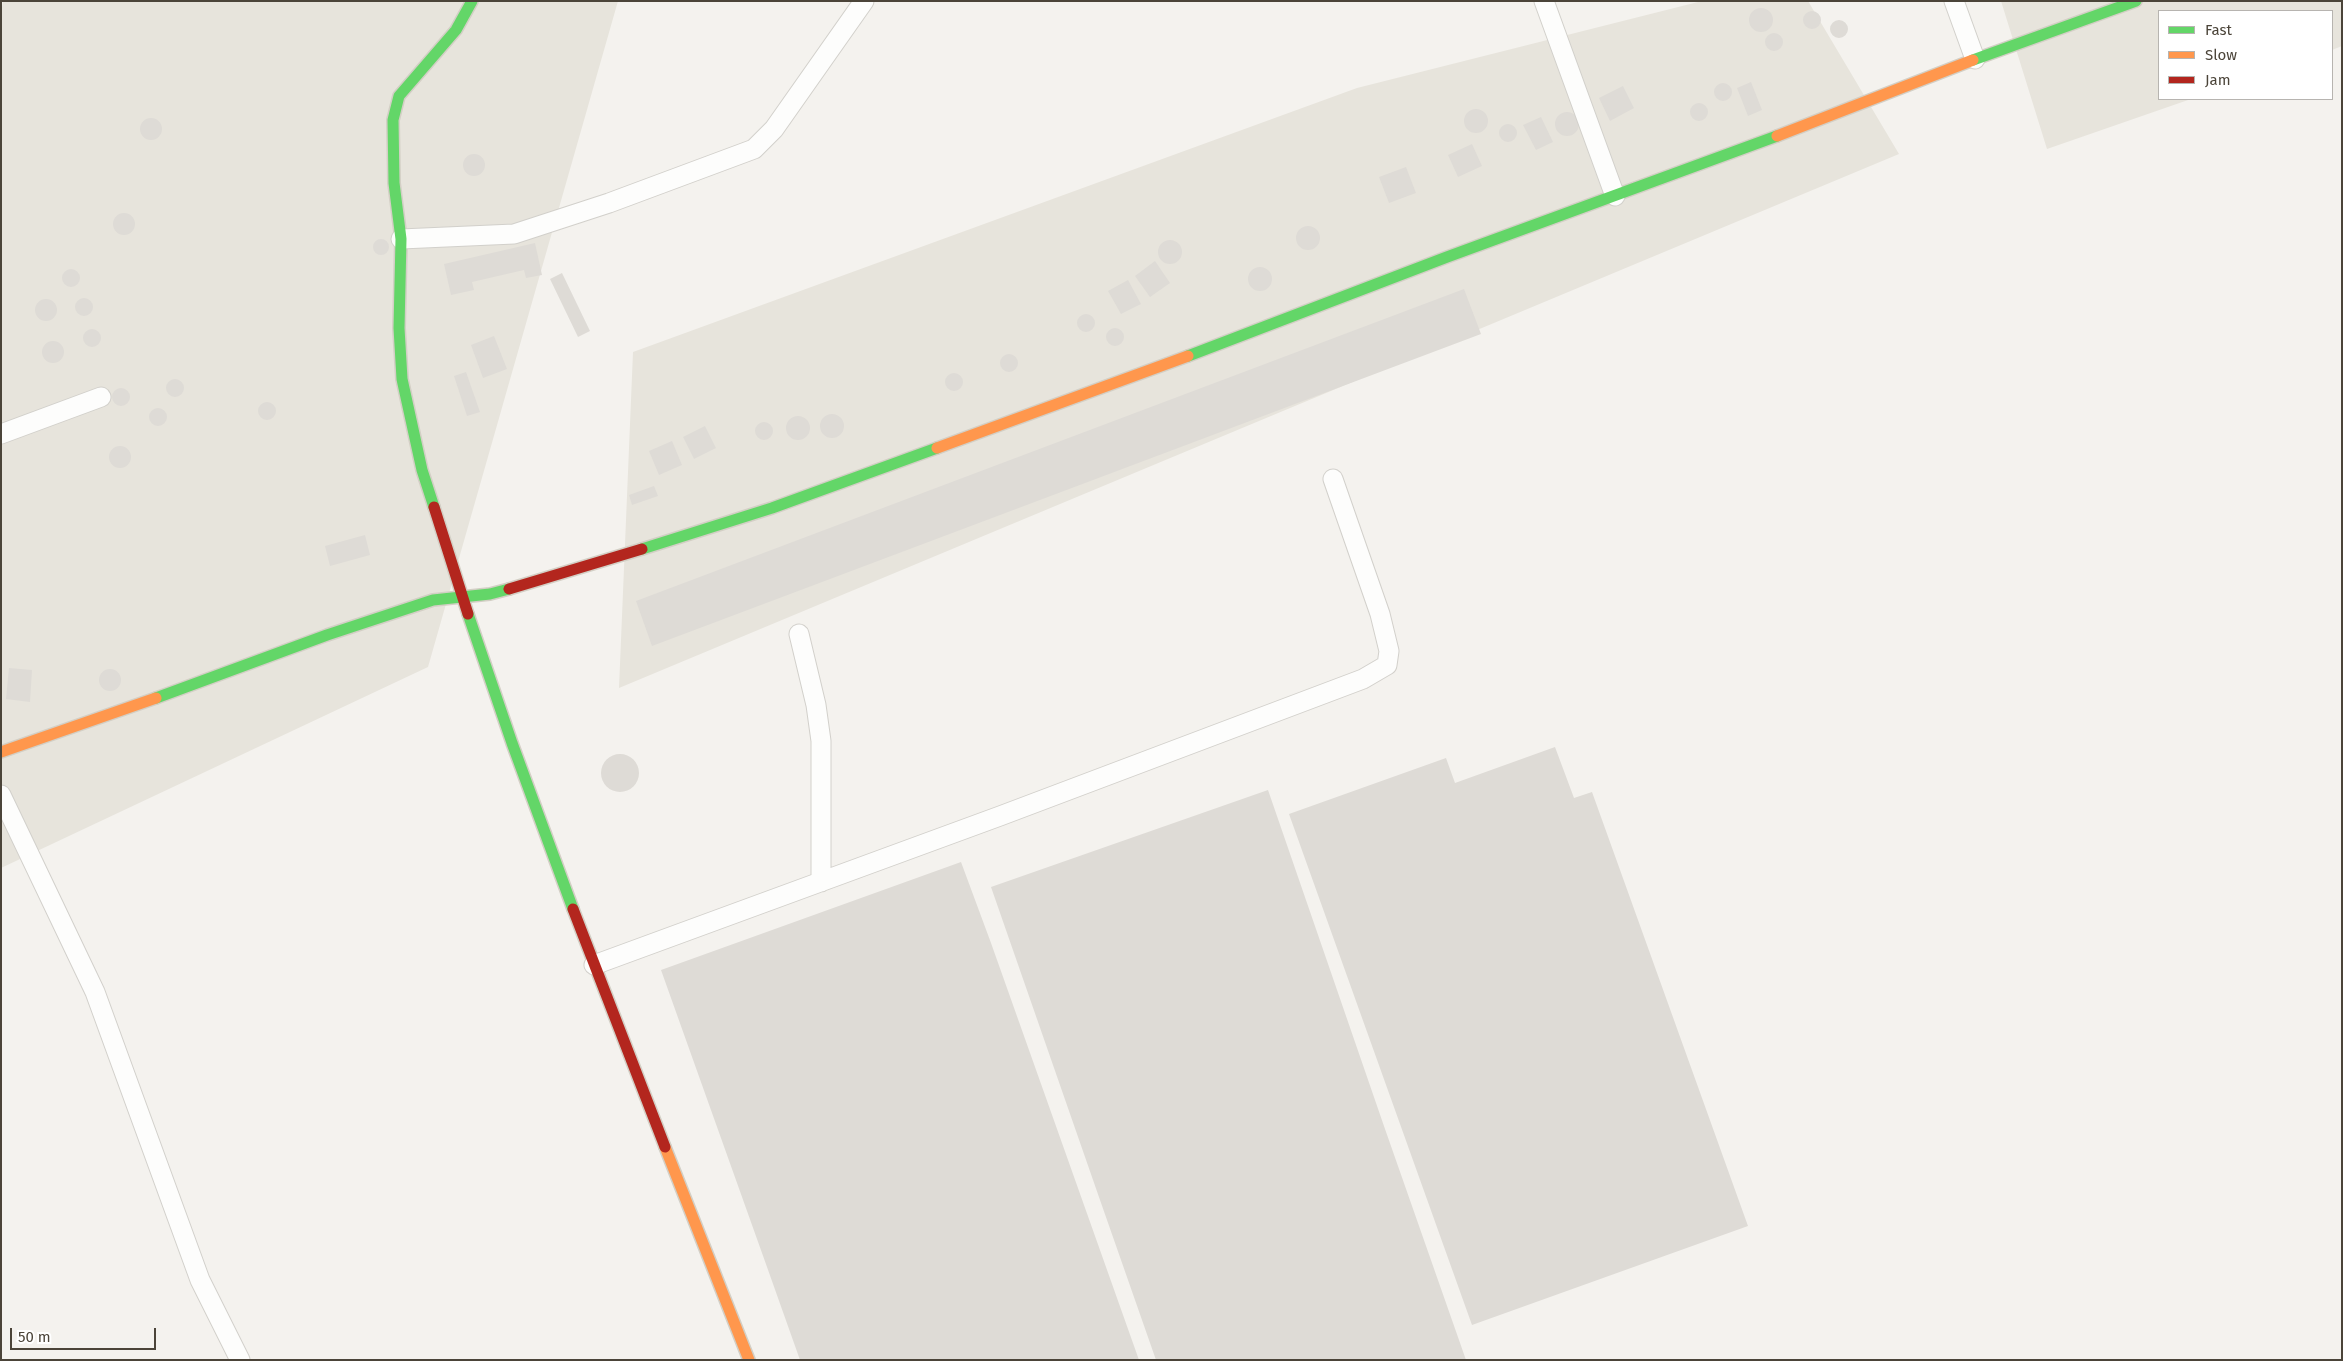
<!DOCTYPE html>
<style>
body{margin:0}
#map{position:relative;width:2343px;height:1361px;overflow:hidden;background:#f4f2ee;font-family:"Fira Sans",sans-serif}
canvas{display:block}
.frame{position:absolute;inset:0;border:2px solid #4b4439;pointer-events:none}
.legend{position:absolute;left:2158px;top:10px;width:175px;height:90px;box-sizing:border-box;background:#fff;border:1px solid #b7b4b0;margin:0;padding:6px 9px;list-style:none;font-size:15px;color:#4b4439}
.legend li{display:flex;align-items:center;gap:10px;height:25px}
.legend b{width:25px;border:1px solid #b7b4b0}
.scale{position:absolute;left:10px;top:1328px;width:146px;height:22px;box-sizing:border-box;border:2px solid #4b4439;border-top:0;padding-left:6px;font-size:15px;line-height:18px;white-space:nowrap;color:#4b4439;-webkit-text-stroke:4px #fff;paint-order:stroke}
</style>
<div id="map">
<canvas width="2343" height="1361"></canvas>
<div class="frame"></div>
<ul class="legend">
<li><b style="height:6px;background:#63d668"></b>Fast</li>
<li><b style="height:6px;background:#ff974d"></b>Slow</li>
<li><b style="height:6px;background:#b3261e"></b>Jam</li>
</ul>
<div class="scale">50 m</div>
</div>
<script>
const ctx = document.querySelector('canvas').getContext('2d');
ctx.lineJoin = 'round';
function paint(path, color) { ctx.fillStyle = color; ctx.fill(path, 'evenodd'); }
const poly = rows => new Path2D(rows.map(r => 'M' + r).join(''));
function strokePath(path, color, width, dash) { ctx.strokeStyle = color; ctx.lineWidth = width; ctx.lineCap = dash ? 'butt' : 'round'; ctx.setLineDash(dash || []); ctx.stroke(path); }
paint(poly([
 [3,1,618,1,428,667,1,868,1,14],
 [1702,1,1808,1,1899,154,619,688,633,352,1357,88],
 [2001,1,2342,1,2342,46,2332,50,2332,11,2159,11,2159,99,2191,99,2047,149]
]), '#e7e4dc');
paint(poly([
 '1749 20a12 12 0 1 1 24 0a12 12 0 1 1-24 0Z',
 '1803 20a9 9 0 1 1 18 0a9 9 0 1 1-18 0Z',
 '1830 29a9 9 0 1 1 18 0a9 9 0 1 1-18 0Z',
 '1765 42a9 9 0 1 1 18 0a9 9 0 1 1-18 0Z',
 [1751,82,1762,110,1748,116,1737,88],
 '1714 92a9 9 0 1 1 18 0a9 9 0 1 1-18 0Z',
 [1623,86,1634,108,1610,121,1599,98],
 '1690 112a9 9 0 1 1 18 0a9 9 0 1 1-18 0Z',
 '1464 121a12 12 0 1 1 24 0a12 12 0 1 1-24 0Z',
 '1555 124a12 12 0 1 1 24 0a12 12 0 1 1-24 0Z',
 [1541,117,1553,142,1536,150,1523,125],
 '140 129a11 11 0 1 1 22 0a11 11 0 1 1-22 0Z',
 '1499 133a9 9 0 1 1 18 0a9 9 0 1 1-18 0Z',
 [1472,144,1482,166,1458,177,1448,155],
 '463 165a11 11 0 1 1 22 0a11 11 0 1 1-22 0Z',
 [1406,167,1416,193,1389,203,1379,177],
 '113 224a11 11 0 1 1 22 0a11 11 0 1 1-22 0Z',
 '1296 238a12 12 0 1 1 24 0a12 12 0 1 1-24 0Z',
 '373 247a8 8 0 1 1 16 0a8 8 0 1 1-16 0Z',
 '1158 252a12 12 0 1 1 24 0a12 12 0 1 1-24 0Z',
 [535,243,542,275,526,278,524,270,472,282,474,290,451,295,444,264],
 [1155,261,1170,283,1150,297,1135,276],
 '1248 279a12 12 0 1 1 24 0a12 12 0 1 1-24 0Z',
 '62 278a9 9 0 1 1 18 0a9 9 0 1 1-18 0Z',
 [562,273,590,331,578,337,550,279],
 [1128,280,1141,304,1121,314,1108,291],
 [1464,289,1481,334,652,646,636,601],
 '75 307a9 9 0 1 1 18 0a9 9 0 1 1-18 0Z',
 '35 310a11 11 0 1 1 22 0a11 11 0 1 1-22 0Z',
 '1077 323a9 9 0 1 1 18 0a9 9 0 1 1-18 0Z',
 '1106 337a9 9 0 1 1 18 0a9 9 0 1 1-18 0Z',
 '83 338a9 9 0 1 1 18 0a9 9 0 1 1-18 0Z',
 [494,336,507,369,483,378,471,345],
 '42 352a11 11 0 1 1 22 0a11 11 0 1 1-22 0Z',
 '1000 363a9 9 0 1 1 18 0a9 9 0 1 1-18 0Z',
 [466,372,480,412,467,416,454,376],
 '945 382a9 9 0 1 1 18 0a9 9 0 1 1-18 0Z',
 '166 388a9 9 0 1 1 18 0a9 9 0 1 1-18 0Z',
 '112 397a9 9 0 1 1 18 0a9 9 0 1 1-18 0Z',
 '258 411a9 9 0 1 1 18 0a9 9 0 1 1-18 0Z',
 '149 417a9 9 0 1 1 18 0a9 9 0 1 1-18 0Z',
 '820 426a12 12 0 1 1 24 0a12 12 0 1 1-24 0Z',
 '786 428a12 12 0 1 1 24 0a12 12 0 1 1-24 0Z',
 '755 431a9 9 0 1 1 18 0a9 9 0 1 1-18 0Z',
 [705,426,716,448,694,459,683,437],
 [672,441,682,465,659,475,649,451],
 '109 457a11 11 0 1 1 22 0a11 11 0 1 1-22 0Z',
 [654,486,658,496,632,505,629,495],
 [365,535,370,555,330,566,325,546],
 [9,668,32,670,30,702,6,699],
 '99 680a11 11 0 1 1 22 0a11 11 0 1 1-22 0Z',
 [1555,747,1574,798,1592,792,1748,1226,1472,1325,1289,814,1446,758,1455,783],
 '601 773a19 19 0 1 1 38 0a19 19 0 1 1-38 0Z',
 [1268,790,1385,1129,1466,1360,1156,1360,1100,1200,991,887],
 [961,862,991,943,1139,1360,800,1360,767,1267,661,970]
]), '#dedbd6');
const street = poly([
 [1544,1,1615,196],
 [1954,1,1975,59],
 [401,239,514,234,609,203,754,149,774,129,864,1],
 [1,434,101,397],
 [799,634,816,705,821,741,821,882],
 [1,795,95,992,200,1280,240,1360],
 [594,965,1000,816,1363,679,1387,665,1389,651,1380,614,1333,479]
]);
const fast = poly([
 [1973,60,2136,1],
 [1188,356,1447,257,1777,136],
 [434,507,422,470,402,379,399,328,401,239,394,183,393,120,399,96,456,30,472,1],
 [642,549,772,508,937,448],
 [468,614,512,743,573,909],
 [156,698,327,635,433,600,490,594,509,589]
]);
const slow = poly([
 [1777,136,1973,60],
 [937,448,1188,356],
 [1,752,156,698],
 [665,1147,749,1360]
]);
const jam = poly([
 [434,507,468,614],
 [509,589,642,549],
 [573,909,665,1147]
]);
strokePath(street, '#d2d0cb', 21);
strokePath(fast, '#d3cfc5', 14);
strokePath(slow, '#d3cfc5', 14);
strokePath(jam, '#d3cfc5', 14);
strokePath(street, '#fdfdfc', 19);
strokePath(fast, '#63d668', 11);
strokePath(slow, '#ff974d', 11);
strokePath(jam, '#b3261e', 11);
</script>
